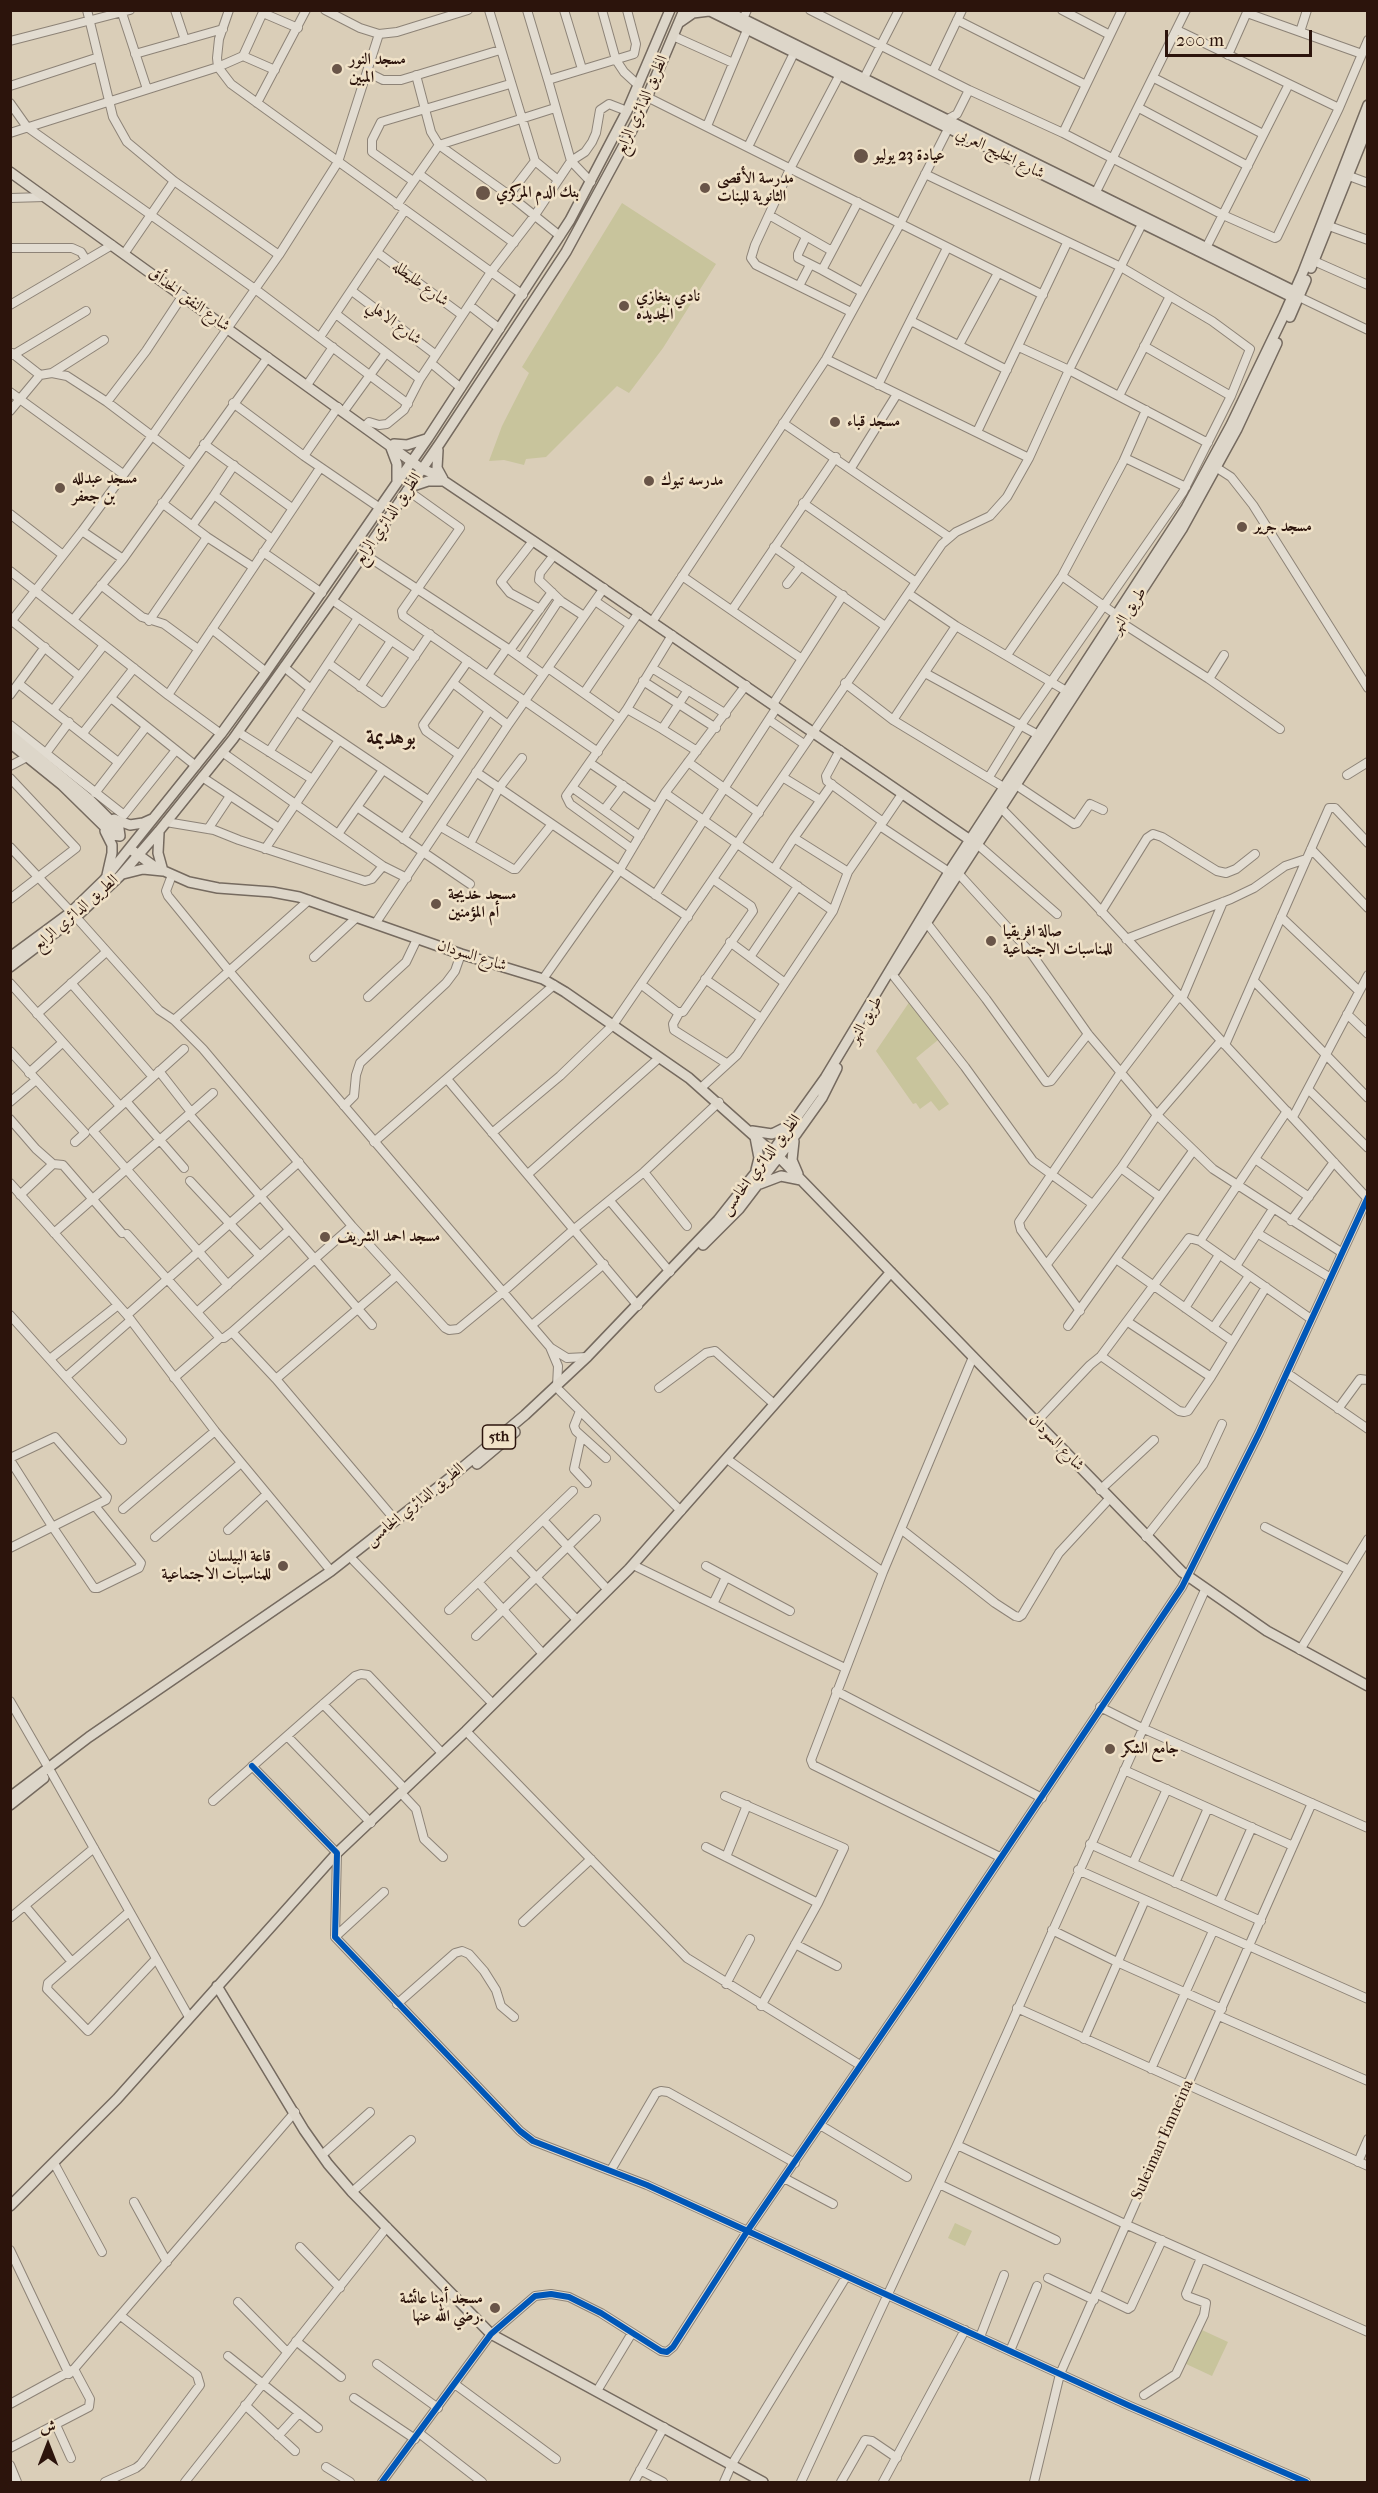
<!DOCTYPE html>
<meta charset="utf-8">
<style>
body{margin:0}
#map{position:relative;width:1378px;height:2493px;overflow:hidden;background:#daceb8;font-family:"IM FELL French Canon",Amiri,serif}
canvas{display:block}
.frame{position:absolute;inset:0;border:12px solid #2c140c;pointer-events:none}
.north{position:absolute;left:18px;top:2415px;width:60px;height:60px;-webkit-text-stroke:4px #f0e2c8;paint-order:stroke;rotate:0deg;font-size:16px;font-weight:700;line-height:24px;text-align:center;color:#2c140c}
.north::after{content:'';display:block;margin:auto;width:21px;height:27px;background:#2c140c;clip-path:polygon(50% 0,100% 100%,50% 72%,0 100%)}
.scale{position:absolute;left:1165px;top:30px;width:147px;height:27px;box-sizing:border-box;border:3px solid #2c140c;border-top:0;padding-left:8px;font-size:18px;line-height:21px;white-space:nowrap;color:#2c140c;-webkit-text-stroke:4px #f0e2c8;paint-order:stroke}
</style>
<div id="map">
<canvas width="1378" height="2493"></canvas>
<div class="frame"></div>
<div class="north">ش</div>
<div class="scale">200 m</div>
</div>
<script>
const ctx = document.querySelector('canvas').getContext('2d');
ctx.lineJoin = 'round';
function paint(path, color) { ctx.fillStyle = color; ctx.fill(path, 'evenodd'); }
const poly = rows => new Path2D(rows.map(r => 'M' + r).join(''));
function strokePath(path, color, width, dash) { ctx.strokeStyle = color; ctx.lineWidth = width; ctx.lineCap = dash ? 'butt' : 'round'; ctx.setLineDash(dash || []); ctx.stroke(path); }
function write(font, color, halo, rows, align = 'center') {
  ctx.font = font + ' "IM FELL French Canon",Amiri,serif'; ctx.lineWidth = 5; ctx.setLineDash([]); ctx.textBaseline = 'middle'; ctx.strokeStyle = halo; ctx.fillStyle = color; for (const [text, x, y, turn = 0] of rows) {
    ctx.save(); ctx.translate(x, y); ctx.rotate((+turn || 0) * Math.PI / 180); ctx.textAlign = isNaN(turn) ? turn : align; if (halo) ctx.strokeText(text, 0, 0); ctx.fillText(text, 0, 0); ctx.restore();
  }
}
paint(poly([
 [622,203,716,264,663,348,629,393,617,386,546,457,526,459,524,465,504,460,489,461,502,426,529,373,522,367],
 [910,1001,938,1040,916,1058,949,1104,939,1111,931,1101,920,1109,916,1103,913,1104,876,1051],
 [955,2223,972,2231,965,2246,948,2238],
 [1202,2330,1228,2342,1212,2376,1184,2363]
]), '#c8c49c');
const minor = poly([
 [87,10,113,117,127,142,174,181,279,255],
 [175,10,185,40],
 [229,10,219,39,217,58,218,67,231,84,523,295],
 [264,10,243,56,275,70],
 [325,10,360,28,379,34,397,32,468,10],
 [489,10,535,161,558,180],
 [527,10,548,80,634,54,636,44,627,10],
 [564,10,582,69],
 [602,10,616,60,624,72,637,84],
 [810,10,969,90,1063,133,1223,215,1275,238,1277,237,1339,108,1368,40],
 [1062,10,1110,35],
 [122,13,147,89],
 [263,13,298,28],
 [1247,13,1362,54],
 [743,19,747,10],
 [957,20,1086,85],
 [1177,30,1339,108],
 [1300,32,1307,10],
 [673,36,733,63],
 [10,41,130,10],
 [135,54,223,29],
 [1228,55,1248,10],
 [933,71,962,10],
 [367,72,383,80,401,80,500,50],
 [416,75,431,132,439,145,509,195,560,236],
 [839,76,790,169,755,245,751,258,756,265,851,312],
 [864,78,899,10],
 [1154,78,1263,134],
 [548,80,571,161,591,182],
 [10,86,96,58],
 [647,97,1043,295],
 [10,103,27,127,255,289,408,404],
 [257,103,306,10],
 [1139,108,1248,166],
 [948,119,957,114,969,90],
 [707,126,747,30],
 [10,133,218,67,243,56],
 [1063,133,1122,10],
 [748,147,794,53],
 [419,174,514,243],
 [925,174,1121,267,1212,321,1250,349,1231,396,1183,492,1021,725,989,777],
 [1349,176,1368,183],
 [413,181,372,152,372,140,381,122,510,84],
 [1096,192,1186,10],
 [509,195,535,161],
 [10,198,45,197],
 [397,205,439,145,555,108],
 [769,215,832,251],
 [1329,226,1368,240],
 [806,237,798,254,798,258,822,270,858,202],
 [10,248,72,248,81,252,86,260],
 [1206,248,1289,84],
 [378,253,462,315],
 [124,254,174,181],
 [1314,261,1368,285],
 [822,270,862,292],
 [799,286,810,265],
 [352,291,436,355],
 [1299,297,1368,330],
 [10,305,112,245],
 [469,305,500,329],
 [336,314,420,379],
 [911,321,1007,370],
 [320,337,405,210],
 [959,345,998,273],
 [1144,346,1231,396],
 [1019,347,1069,370,1208,443],
 [12,353,40,375],
 [13,355,86,311],
 [826,359,1029,458],
 [431,363,461,388],
 [52,373,67,376,107,402,189,464],
 [307,385,333,347],
 [878,385,947,248],
 [10,392,123,474],
 [1119,396,1170,296],
 [107,402,146,351,183,295],
 [233,403,304,456,380,508],
 [10,411,40,375,52,373,104,340],
 [344,411,386,353],
 [783,423,949,537],
 [365,426,369,422,379,425,387,424,404,410,420,379,491,272,535,215,571,161,585,152,592,142,596,133,600,110,609,104,627,111],
 [977,432,1067,243],
 [204,444,292,508],
 [304,456,338,407],
 [1125,458,1186,487],
 [234,465,214,495,272,539],
 [851,468,897,394],
 [1217,468,1231,477,1253,505,1368,688],
 [407,490,460,528,402,611,403,616,598,752],
 [162,503,207,537,253,567],
 [803,503,916,582],
 [10,514,63,555],
 [192,526,214,495],
 [82,531,123,559],
 [533,541,501,582,510,593,540,609],
 [774,547,885,626],
 [263,552,322,593],
 [364,554,507,648,488,675],
 [554,555,540,573,539,580,561,601,584,616],
 [10,571,168,695,221,734],
 [682,576,802,659],
 [1062,576,1118,616],
 [787,584,801,566],
 [101,585,142,617,164,624,198,649],
 [909,594,956,626,1068,692],
 [332,600,415,657],
 [595,601,630,625],
 [732,610,836,457],
 [73,620,123,559,268,357],
 [12,621,79,676],
 [149,621,207,537],
 [652,622,826,359,900,224,948,129],
 [10,623,82,531,152,436,279,255,338,162,379,34],
 [1122,623,1209,679,1280,729],
 [212,629,266,672],
 [507,648,521,658,557,603,561,601],
 [510,650,552,592],
 [1007,655,1062,576,1123,462,1146,410],
 [521,658,543,674],
 [328,663,383,703,430,634],
 [284,667,311,689],
 [548,668,620,719],
 [652,668,726,714],
 [925,673,1042,737],
 [1209,679,1224,655],
 [643,681,716,728],
 [453,683,508,725],
 [845,683,893,720,1005,788],
 [19,684,118,762],
 [360,687,391,641],
 [584,693,639,612],
 [10,695,45,647],
 [168,695,320,468],
 [111,698,196,766],
 [773,704,843,595],
 [54,709,104,645],
 [627,709,672,635],
 [296,711,428,800],
 [769,720,804,744],
 [893,720,956,626],
 [10,725,124,815,176,750],
 [662,729,697,751],
 [238,732,312,779],
 [83,733,134,668],
 [840,750,826,776,827,781,883,822,902,794],
 [222,752,383,866,407,878],
 [269,752,358,618],
 [46,753,69,722],
 [458,754,426,731,423,725,468,661],
 [688,762,759,813],
 [590,763,656,808],
 [10,766,27,757],
 [476,772,688,917],
 [1347,775,1368,762],
 [202,777,279,828],
 [10,778,76,848,10,899],
 [784,778,820,800],
 [1016,785,1074,824,1077,823,1090,804,1103,810],
 [573,788,640,836],
 [95,793,146,727],
 [665,793,833,911],
 [357,807,470,884],
 [1001,808,1090,899,1367,1198],
 [604,810,623,785],
 [166,822,214,830,239,840,365,881,372,879,383,866],
 [880,826,949,872],
 [441,827,513,869,516,869,552,824],
 [208,829,230,796],
 [338,834,383,770],
 [403,839,489,711],
 [470,844,499,788,522,758],
 [977,844,1057,914],
 [10,847,71,912],
 [265,849,339,740],
 [632,849,570,804,566,796,627,709,662,729,688,690],
 [1311,849,1368,908],
 [774,869,794,838],
 [848,872,881,824],
 [958,873,1031,953,1088,1034,1157,1115,1213,1169,1341,1252],
 [172,875,166,891,168,896,230,972,550,1347,558,1366,557,1386],
 [655,895,777,707],
 [1101,912,1147,838,1153,834,1162,837,1217,871,1226,873,1236,869,1255,854],
 [76,917,159,1010,174,1020,203,1049,352,1226,445,1328,449,1330,458,1329,503,1292,573,1230,644,1172,719,1102],
 [1281,917,1359,991],
 [926,922,986,999,1046,1082,1051,1081,1088,1034],
 [375,924,508,725,604,588],
 [1126,939,1231,899,1254,888,1285,866,1306,859],
 [730,942,785,983],
 [314,957,357,917],
 [750,957,798,886],
 [892,974,965,1067,1033,1161,1091,1203],
 [543,979,619,871,665,793,746,685],
 [705,979,761,1018],
 [1254,981,1368,1098],
 [10,983,120,1106],
 [71,983,153,1077],
 [642,985,677,1012,683,1012,753,911,751,906,714,880],
 [368,997,406,962,417,939],
 [1182,999,1223,902],
 [679,1013,673,1024,674,1030,726,1063],
 [37,1014,105,953],
 [1347,1014,1368,1034],
 [174,1020,309,900],
 [1225,1045,1329,808,1335,808,1368,843],
 [184,1049,93,1131,228,1285],
 [10,1051,85,1133,75,1142],
 [159,1071,191,1112],
 [29,1073,62,1043],
 [447,1079,638,1306],
 [702,1087,737,1055,833,911,848,872,794,838,832,784],
 [1308,1089,1368,1148],
 [126,1101,184,1168],
 [10,1102,36,1080],
 [344,1106,354,1096,356,1075,360,1063,446,983,455,971,461,954],
 [189,1114,372,1325],
 [1293,1117,1368,975],
 [10,1119,36,1149,53,1164,63,1165,122,1233],
 [492,1133,560,1076,613,1025,942,544,956,532,990,516,1007,497,1029,458,1069,370,1142,224],
 [374,1142,554,985],
 [1255,1159,1309,1197],
 [1121,1168,1160,1197,1193,1151],
 [644,1172,687,1226],
 [528,1174,659,1058],
 [190,1181,260,1256],
 [10,1183,127,1315,215,1431,331,1571],
 [20,1195,53,1164],
 [610,1201,670,1272],
 [1291,1221,1334,1162],
 [54,1233,213,1093],
 [1257,1233,1329,1277],
 [127,1234,220,1338],
 [1200,1241,1287,1111],
 [1116,1259,1232,1341],
 [1047,1264,1121,1168,1157,1115,1220,1042],
 [1236,1266,1273,1209],
 [1185,1308,1219,1255],
 [1080,1311,1021,1230,1019,1222,1121,1072,1179,996],
 [197,1312,289,1230],
 [10,1315,122,1440],
 [127,1315,299,1162],
 [1128,1322,1211,1377,1266,1287],
 [532,1325,604,1264],
 [1068,1326,1160,1197],
 [1213,1328,1249,1276],
 [232,1332,276,1379,396,1521],
 [551,1348,567,1358,587,1357],
 [1101,1356,1179,1411,1184,1412,1188,1411,1211,1377],
 [973,1357,883,1572,811,1760,813,1765,1000,1857],
 [50,1359,118,1305],
 [1287,1373,1368,1429],
 [66,1377,131,1320],
 [174,1378,220,1338,224,1338,232,1332,352,1226],
 [276,1379,396,1276],
 [659,1388,706,1353,715,1351,774,1404],
 [560,1391,681,1511],
 [1338,1409,1360,1379,1368,1380],
 [580,1411,574,1426,576,1431,606,1458],
 [1036,1422,1090,1365,1101,1356,1189,1238,1200,1241,1311,1319],
 [581,1437,574,1469,587,1483],
 [10,1458,55,1437,107,1497,106,1500,10,1548],
 [727,1459,883,1572],
 [10,1460,52,1526,94,1588,98,1588,139,1568,141,1563,95,1506],
 [1100,1490,1154,1440],
 [123,1509,215,1431],
 [543,1520,608,1590],
 [1265,1527,1349,1570],
 [901,1529,995,1603,1015,1616,1019,1617,1022,1615,1059,1553,1109,1499],
 [228,1530,267,1494],
 [155,1537,241,1463],
 [1146,1537,1203,1465,1222,1424],
 [511,1551,577,1620],
 [354,1561,493,1704],
 [633,1565,845,1668],
 [706,1566,790,1611],
 [479,1583,543,1654],
 [713,1604,726,1577],
 [449,1610,573,1491],
 [476,1636,596,1519],
 [1300,1650,1368,1539],
 [836,1691,1042,1798],
 [10,1701,48,1767],
 [323,1704,405,1789],
 [1100,1707,1142,1728,1368,1828],
 [466,1731,687,1958,860,2065],
 [287,1736,371,1823],
 [252,1766,337,1853,335,1937,520,2131,533,2141,647,2185,1130,2406,1306,2482],
 [1124,1770,1293,1846],
 [51,1772,189,2017],
 [401,1793,416,1809,424,1839,443,1857],
 [725,1796,844,1848,818,1903,761,2006],
 [213,1801,355,1676,361,1674,368,1675,442,1753],
 [1090,1844,1261,1921],
 [706,1847,818,1903],
 [726,1857,747,1805],
 [1133,1863,1167,1789],
 [1078,1870,1368,1999],
 [1175,1883,1208,1808],
 [1219,1902,1252,1827],
 [25,1906,72,1962,129,1912],
 [10,1918,94,1848],
 [523,1922,591,1859],
 [1052,1930,1117,1962,1222,2009],
 [335,1937,384,1892],
 [795,1944,837,1966],
 [72,1962,48,1983,47,1989,88,2031,155,1960],
 [726,1984,750,1939],
 [397,2004,455,1953,462,1951,469,1954,484,1971,496,1990,501,2006,514,2017],
 [1017,2008,1368,2166],
 [1219,2016,1368,2081],
 [1084,2039,1145,1900],
 [1151,2069,1213,1931],
 [820,2125,907,2177],
 [957,2145,1125,2224,1368,2332],
 [322,2155,370,2112],
 [1358,2162,1368,2139],
 [54,2163,102,2252],
 [611,2170,656,2093,661,2091,668,2092,795,2163],
 [784,2178,833,2204],
 [939,2184,1056,2240],
 [352,2192,411,2140],
 [134,2202,167,2262],
 [300,2247,340,2288],
 [10,2250,69,2374],
 [1048,2278,1094,2300],
 [1097,2294,1128,2309,1131,2307,1162,2240],
 [238,2302,287,2352],
 [980,2337,1004,2275],
 [296,2341,341,2377],
 [1010,2351,1037,2286],
 [228,2356,318,2428],
 [377,2364,438,2408],
 [456,2385,556,2459],
 [597,2391,632,2333],
 [1144,2395,1176,2374,1204,2315,1206,2303,1187,2296,1186,2294,1201,2258],
 [354,2398,415,2439],
 [10,2404,74,2369,295,2112],
 [245,2405,295,2451],
 [56,2425,71,2458],
 [419,2433,482,2482],
 [278,2436,299,2413],
 [10,2448,89,2407,90,2399,74,2369],
 [10,2465,17,2482],
 [326,2467,350,2482],
 [640,2470,663,2482],
 [105,2482,136,2468,141,2464,200,2385,197,2375,121,2316],
 [185,2482,387,2227],
 [382,2482,491,2334,535,2296,551,2294,569,2297,601,2313,661,2351,667,2352,673,2347,748,2230,917,1983,1182,1587,1259,1433,1368,1197],
 [634,2482,664,2427],
 [724,2482,732,2464,846,2277],
 [801,2482,957,2145,1205,1590],
 [841,2482,865,2440,872,2441,897,2458],
 [883,2482,965,2330],
 [1034,2482,1060,2374,1312,1803]
]);
const major = poly([
 [708,10,1292,297],
 [725,10,1294,291],
 [680,22,693,13,709,11],
 [10,172,422,469,432,473,554,555,970,840],
 [1311,268,1368,126],
 [1290,317,1306,280],
 [394,444,407,445,426,439],
 [391,448,397,464,397,481],
 [438,450,437,468,443,479],
 [410,487,428,481,443,481],
 [10,734,89,799,119,829,120,836,113,835,62,785,10,743],
 [114,819,130,825,143,823,152,819],
 [105,831,112,845,112,853,107,875],
 [133,851,155,867,189,882,218,888,272,892,299,897,461,954,543,979,565,992,689,1078,772,1152],
 [123,874,143,869,163,871,158,853,159,833],
 [10,957,71,912,104,880,221,734,266,672,428,438,570,220,627,111,670,10],
 [10,967,76,917,121,875,159,831,233,739,332,600,440,443,566,252,637,121,684,10],
 [895,971,1182,529,1237,429,1277,343],
 [752,1131,772,1134,790,1125],
 [755,1137,759,1158,756,1170],
 [794,1141,792,1160,798,1174],
 [779,1157,1182,1572,1267,1631,1368,1686],
 [760,1184,781,1176,801,1180],
 [703,1245,739,1209,797,1133,822,1098,837,1068],
 [477,1464,515,1432],
 [10,1797,89,1737,331,1571,451,1477,525,1415,587,1357,718,1220,772,1152,825,1078,949,872,1186,508,1231,425,1284,315,1303,272,1368,105],
 [10,1805,44,1778],
 [217,1986,304,2130,328,2164,352,2192,491,2334,763,2482],
 [10,2206,117,2099,337,1853,466,1731,629,1569,891,1272]
]);
strokePath(minor, '#8d8377', 10);
strokePath(major, '#756a5f', 12);
strokePath(minor, '#e2dcd1', 8);
strokePath(major, '#ddd6c9', 9);
strokePath(poly([
 [252,1766,337,1853,335,1937,520,2131,533,2141,647,2185,1130,2406,1306,2482],
 [382,2482,491,2334,535,2296,551,2294,569,2297,601,2313,661,2351,667,2352,673,2347,748,2230,917,1983,1182,1587,1259,1433,1368,1197]
]), '#0057b8', 6);
for (const [x, y, r, color] of [
 [337,69,6,"#695548"],
 [861,156,8,"#695548"],
 [705,188,6,"#695548"],
 [483,193,8,"#695548"],
 [624,306,6,"#695548"],
 [835,422,6,"#695548"],
 [649,481,6,"#695548"],
 [60,488,6,"#695548"],
 [1242,527,6,"#695548"],
 [436,904,6,"#695548"],
 [991,941,6,"#695548"],
 [325,1237,6,"#695548"],
 [283,1566,6,"#695548"],
 [1110,1749,6,"#695548"],
 [495,2308,6,"#695548"]
]) { const dot = new Path2D(); dot.arc(x, y, r, 0, 2 * Math.PI); ctx.fillStyle = color; ctx.fill(dot); strokePath(dot, '#f0e2c8', 2); }
for (const [x, y, w] of [
 [499,1437,33]
]) { const box = new Path2D(); box.roundRect(x - w / 2, y - 12, w, 24, 4.5); ctx.fillStyle = '#f0e2c8'; ctx.fill(box); strokePath(box, '#2c140c', 1.5); }
write('bold 15px', '#2c140c', null, [
 ["5th",499,1437]
]);
write('bold 16px', '#2c140c', '#f0e2c8', [
 ["مسجد النور",349,60],
 ["المبين",349,78],
 ["عيادة 23 يوليو",874,156],
 ["مدرسة الأقصى",717,179],
 ["الثانوية للبنات",717,197],
 ["بنك الدم المركزي",496,193],
 ["نادي بنغازي",636,297],
 ["الجديده",636,315],
 ["مسجد قباء",847,422],
 ["مسجد عبدلله",72,479],
 ["بن جعفر",72,497],
 ["مدرسه تبوك",661,481],
 ["مسجد جرير",1254,527],
 ["مسجد خديجة",448,895],
 ["أم المؤمنين",448,913],
 ["صالة افريقيا",1003,932],
 ["للمناسبات الاجتماعية",1003,950],
 ["مسجد احمد الشريف",337,1237],
 ["قاعة البيلسان",271,1557,"right"],
 ["للمناسبات الاجتماعية",271,1575,"right"],
 ["جامع الشكر",1122,1749],
 ["مسجد أمنا عائشة",483,2299,"right"],
 ["رضي الله عنها.",483,2317,"right"]
], 'left');
write('16px', '#2c140c', '#f0e2c8', [
 ["الطريق الدائري الرابع",642,105,-66],
 ["شارع الخليج العربي",1000,154,26],
 ["شارع طليطله",420,284,36],
 ["شارع النفق الحدأق",189,300,36],
 ["شارع الاهلي",394,323,37],
 ["الطريق الدائري الرابع",388,519,-56],
 ["طريق النهر",1129,611,-57],
 ["الطريق الدائري الرابع",76,913,-41],
 ["شارع السودان",472,956,18],
 ["طريق النهر",866,1020,-60],
 ["الطريق الدائري الخامس",761,1165,-53],
 ["شارع السودان",1056,1443,46],
 ["الطريق الدائري الخامس",415,1505,-39],
 ["Suleiman Emneina",1163,2140,-66]
]);
write('bold 22px', '#2c140c', '#f0e2c8', [
 ["بوهديمة",391,739]
]);
</script>
